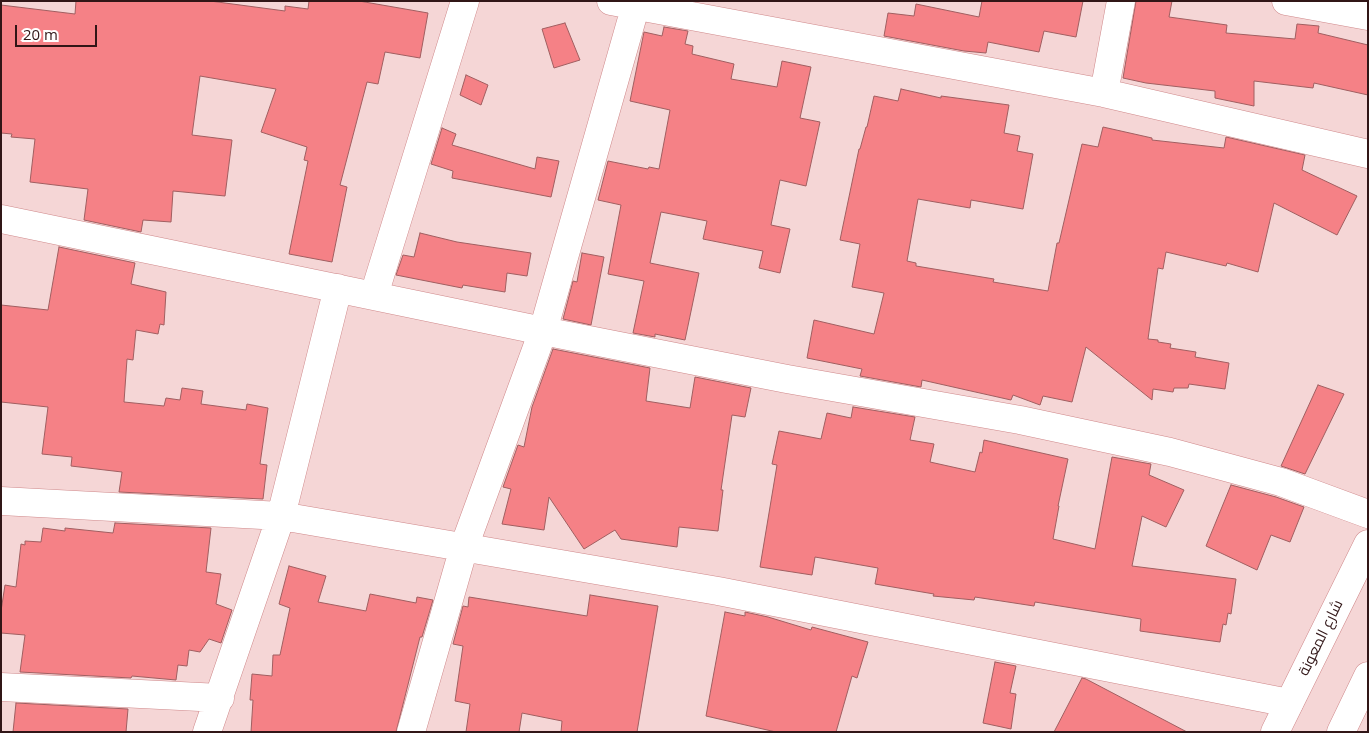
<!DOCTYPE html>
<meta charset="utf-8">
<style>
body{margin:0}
#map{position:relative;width:1369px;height:733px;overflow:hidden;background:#f5d6d6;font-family:"Open Sans",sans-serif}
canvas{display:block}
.frame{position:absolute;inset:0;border:2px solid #311617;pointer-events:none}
.scale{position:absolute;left:15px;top:25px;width:82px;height:22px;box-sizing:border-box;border:2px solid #311617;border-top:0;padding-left:6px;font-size:15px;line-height:18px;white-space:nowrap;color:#311617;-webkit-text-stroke:4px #fff;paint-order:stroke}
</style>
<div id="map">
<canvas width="1369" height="733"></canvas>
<div class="frame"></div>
<div class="scale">20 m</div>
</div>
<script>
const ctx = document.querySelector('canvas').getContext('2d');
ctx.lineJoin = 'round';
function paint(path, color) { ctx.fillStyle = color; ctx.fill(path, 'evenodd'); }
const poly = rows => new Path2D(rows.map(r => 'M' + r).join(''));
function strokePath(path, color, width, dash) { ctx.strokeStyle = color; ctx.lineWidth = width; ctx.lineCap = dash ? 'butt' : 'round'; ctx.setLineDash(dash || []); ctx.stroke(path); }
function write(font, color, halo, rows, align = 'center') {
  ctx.font = font + ' "Open Sans",Cairo,sans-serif'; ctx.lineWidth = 4; ctx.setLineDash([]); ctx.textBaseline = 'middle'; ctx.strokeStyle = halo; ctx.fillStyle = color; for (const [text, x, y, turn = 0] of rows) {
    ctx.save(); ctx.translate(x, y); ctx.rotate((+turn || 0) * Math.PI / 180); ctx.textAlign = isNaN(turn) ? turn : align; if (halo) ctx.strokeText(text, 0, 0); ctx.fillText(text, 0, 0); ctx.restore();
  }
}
const building = poly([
 [76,1,210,1,285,11,285,6,308,9,309,1,359,1,428,13,420,58,385,52,378,84,367,82,340,185,347,187,332,262,289,254,308,161,304,160,307,147,261,132,276,89,200,76,192,135,232,140,225,196,173,191,171,222,143,220,141,232,84,220,88,189,30,182,35,139,11,137,12,134,1,133,1,5,75,14,76,1],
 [982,1,1083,1,1076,37,1044,31,1039,52,988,42,986,53,964,51,884,36,888,13,914,16,916,4,979,17,982,1],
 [1136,1,1172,1,1169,17,1227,25,1226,33,1295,39,1297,24,1319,26,1318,33,1368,45,1368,95,1314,83,1313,88,1254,81,1254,106,1215,98,1215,91,1146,83,1123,78,1136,1],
 [565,23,580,60,554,68,542,29,565,23],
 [664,27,688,31,685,44,693,46,692,54,734,64,731,79,777,87,782,61,811,67,800,118,820,122,806,186,780,180,771,225,790,229,780,273,759,268,763,251,703,239,707,221,661,212,650,263,699,273,685,340,655,334,655,337,633,333,644,281,608,274,621,205,598,200,608,161,648,169,649,167,659,169,670,110,630,101,644,32,662,36,664,27],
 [466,75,488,85,481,105,460,95,466,75],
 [901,89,941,98,941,96,1009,105,1004,133,1020,136,1017,151,1033,154,1023,209,971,200,970,208,918,199,907,261,916,263,916,266,994,279,993,282,1048,291,1057,243,1059,243,1082,144,1098,147,1103,127,1152,138,1152,140,1224,148,1226,137,1305,155,1302,170,1357,196,1337,235,1274,203,1258,272,1227,263,1226,266,1166,252,1163,269,1158,268,1148,339,1158,340,1158,342,1171,344,1170,348,1196,352,1195,357,1229,363,1225,389,1189,384,1188,388,1174,388,1173,392,1153,389,1152,400,1086,347,1072,402,1043,396,1040,405,1013,395,1011,400,922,380,921,387,860,376,862,369,807,358,814,320,874,334,884,293,852,287,860,244,840,240,859,149,860,149,866,127,867,127,874,96,898,101,901,89],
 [442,128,456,134,452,145,535,169,537,157,559,161,551,197,452,178,453,171,431,164,442,128],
 [420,233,457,242,531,253,527,276,507,273,505,292,463,285,462,288,396,275,403,255,414,257,420,233],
 [59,247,135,263,131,284,166,292,164,325,160,324,158,334,136,330,133,360,127,359,124,402,164,406,166,398,180,400,182,388,203,391,201,404,246,410,247,404,268,408,260,464,267,465,263,499,119,492,122,472,71,466,72,457,42,454,48,407,1,402,1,305,48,310,59,247],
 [582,253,604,257,591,325,563,319,573,281,577,282,582,253],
 [553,349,650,368,646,401,690,408,695,377,751,388,745,417,732,415,721,490,723,490,718,531,679,527,677,547,621,539,615,530,584,549,549,497,544,530,502,524,511,489,503,487,518,445,524,447,532,407,553,349],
 [1318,385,1344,394,1305,474,1281,466,1318,385],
 [853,407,915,417,910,440,934,444,930,462,975,472,980,452,982,453,984,440,1068,459,1058,506,1059,506,1053,539,1095,549,1112,457,1151,464,1149,475,1184,490,1166,527,1142,516,1132,566,1236,579,1231,614,1228,613,1226,625,1223,624,1220,642,1140,631,1141,619,1035,602,1034,606,975,597,974,600,933,596,934,594,875,584,878,568,815,557,812,575,760,567,777,465,772,464,779,431,821,439,827,413,851,418,853,407],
 [1231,485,1276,497,1304,507,1290,542,1271,535,1257,570,1206,546,1231,485],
 [115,523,211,528,206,572,221,574,216,604,232,610,221,643,209,639,200,652,189,650,187,666,178,665,176,680,132,676,131,678,20,672,25,635,1,633,1,611,5,585,16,587,21,544,25,545,25,541,41,542,43,528,65,531,65,528,113,533,115,523],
 [289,566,326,576,318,602,366,611,370,594,416,603,417,597,433,600,422,637,420,637,396,732,251,732,253,700,250,700,252,674,272,676,273,655,280,655,290,608,279,604,289,566],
 [590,595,658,606,637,732,561,732,562,721,522,713,519,732,466,732,470,704,455,701,463,646,453,644,463,606,468,607,469,597,587,616,590,595],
 [725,612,745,616,745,612,768,617,811,630,812,627,868,642,857,678,852,676,836,732,776,732,706,716,725,612],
 [995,662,1016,666,1010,693,1016,694,1011,729,983,723,995,662],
 [1082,678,1086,679,1187,732,1054,732,1082,678],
 [16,703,128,709,126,732,13,732,16,703]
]);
paint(building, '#f58186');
strokePath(building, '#a05e60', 1);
const minor = poly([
 [611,1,1104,93,1368,154],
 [1286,1,1368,16],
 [1104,93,1121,1],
 [1,219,543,331,787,379,1020,420,1170,452,1281,482,1368,514],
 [374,295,465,1],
 [1,501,281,516,718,591,1289,703],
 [1,687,220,698],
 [207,732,281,516,338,288],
 [411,732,464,547,543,331,637,1]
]);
const highway = poly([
 [1275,732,1368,544],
 [1341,732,1368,676]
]);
strokePath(minor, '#cf888a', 29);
strokePath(highway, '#cf888a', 29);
strokePath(minor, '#fff', 28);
strokePath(highway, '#fff', 28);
write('15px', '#311617', '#fff', [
 ["شارع المعونة",1321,638,-64]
]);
</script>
